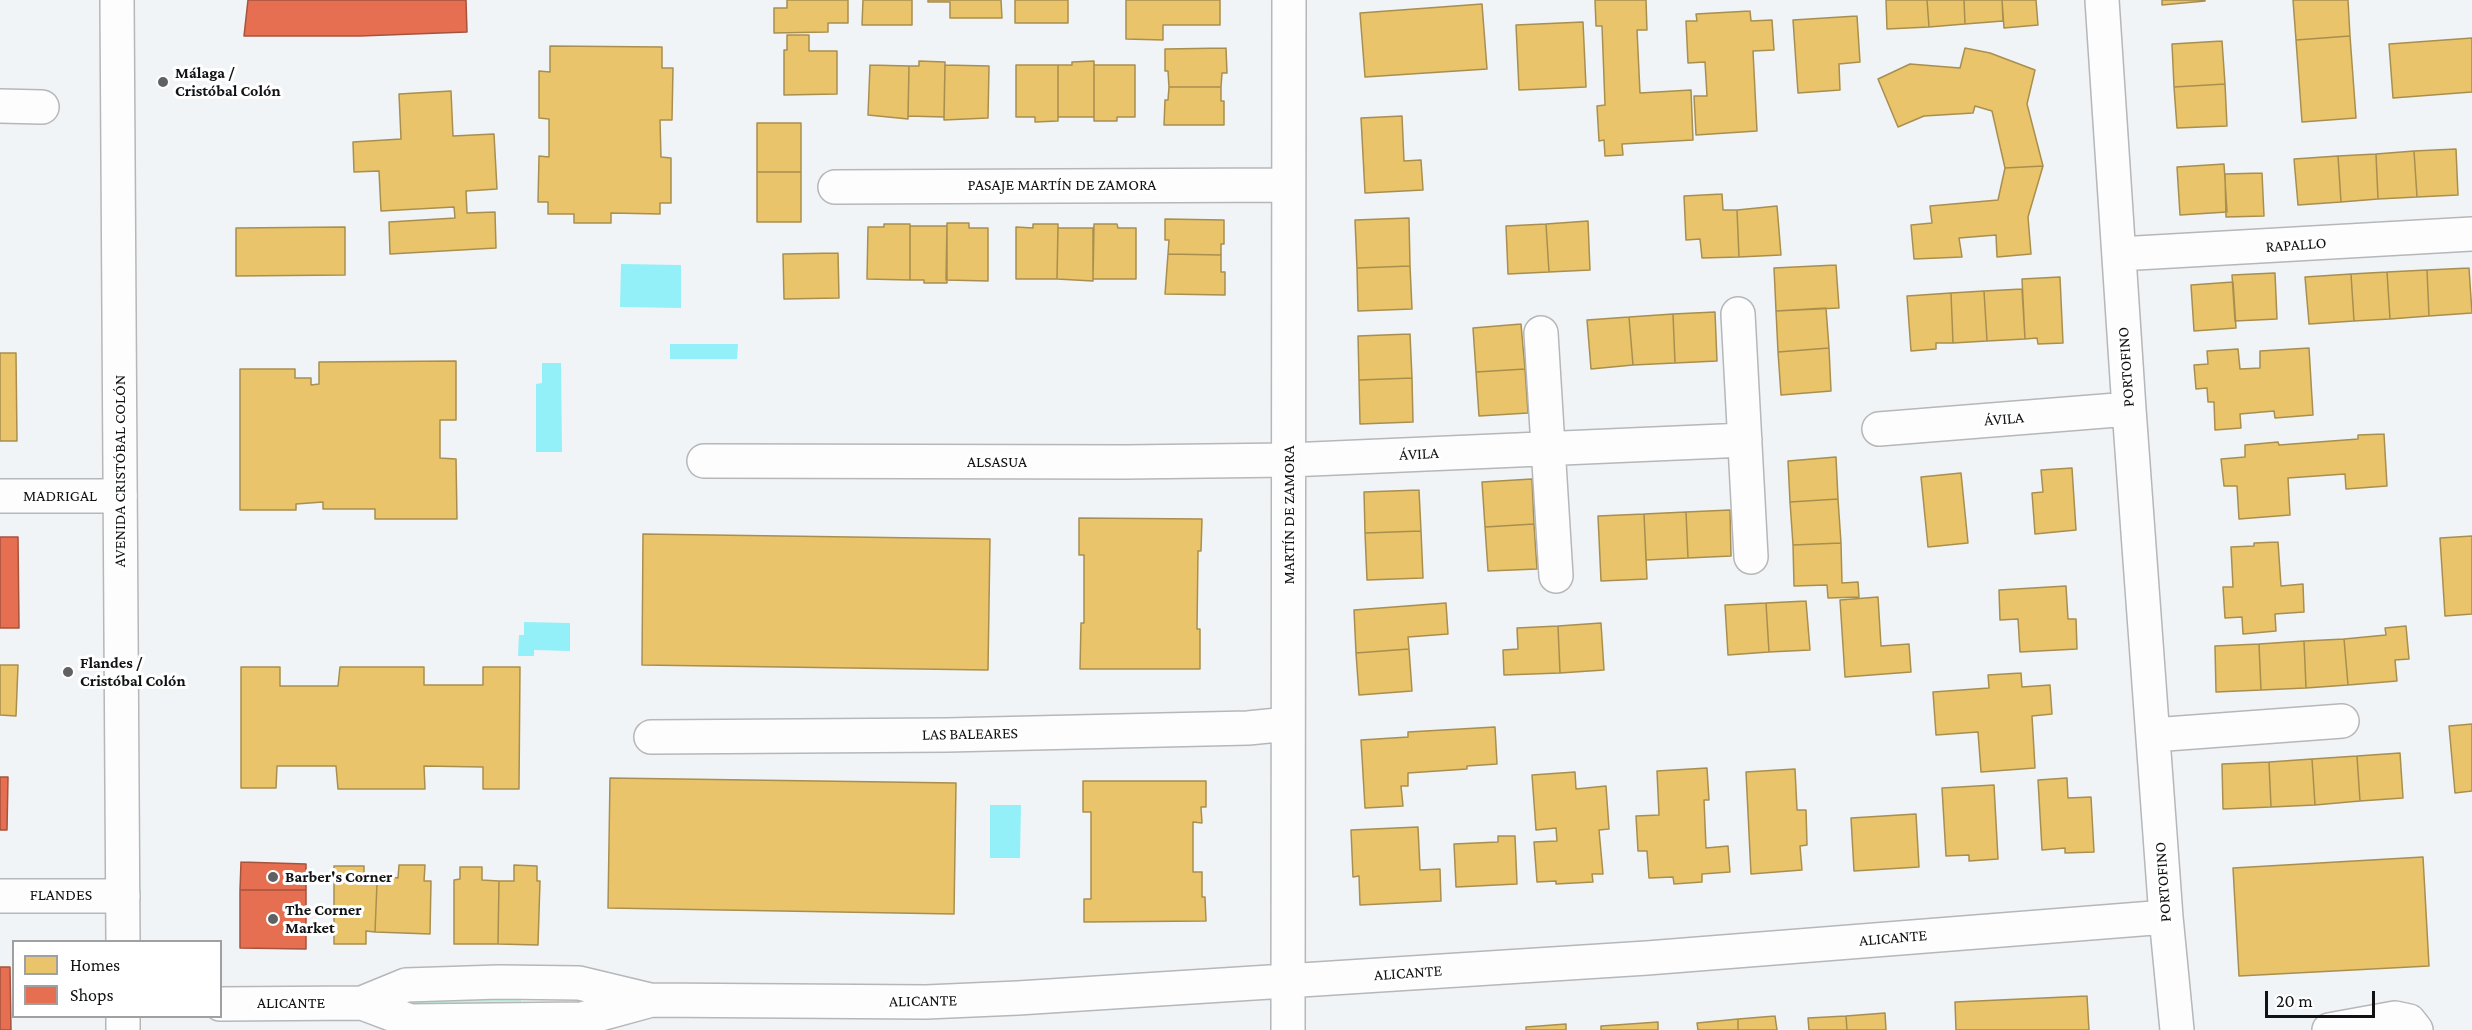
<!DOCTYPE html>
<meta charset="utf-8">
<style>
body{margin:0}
#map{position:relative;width:2472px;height:1030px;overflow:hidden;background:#f1f4f6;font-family:"Crimson Pro",serif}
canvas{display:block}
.legend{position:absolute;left:12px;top:940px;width:210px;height:78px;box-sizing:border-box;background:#fff;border:2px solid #9fa0a1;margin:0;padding:8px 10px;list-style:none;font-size:18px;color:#101213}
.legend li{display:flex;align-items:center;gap:12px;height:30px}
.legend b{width:30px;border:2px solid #9fa0a1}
.scale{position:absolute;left:2265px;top:991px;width:110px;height:27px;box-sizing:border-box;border:3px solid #101213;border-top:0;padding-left:8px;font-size:18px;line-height:21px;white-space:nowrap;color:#101213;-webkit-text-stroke:4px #fff;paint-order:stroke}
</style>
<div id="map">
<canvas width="2472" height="1030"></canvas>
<ul class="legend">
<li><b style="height:16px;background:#e9c46a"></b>Homes</li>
<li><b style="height:16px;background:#e76f51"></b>Shops</li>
</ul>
<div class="scale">20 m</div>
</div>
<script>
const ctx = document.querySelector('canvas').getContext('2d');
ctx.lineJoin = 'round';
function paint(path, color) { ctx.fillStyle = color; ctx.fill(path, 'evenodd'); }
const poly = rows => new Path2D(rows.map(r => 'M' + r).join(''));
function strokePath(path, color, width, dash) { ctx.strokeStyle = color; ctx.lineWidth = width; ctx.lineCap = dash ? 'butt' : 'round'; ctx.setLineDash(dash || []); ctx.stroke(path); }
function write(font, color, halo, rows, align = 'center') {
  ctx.font = font + ' "Crimson Pro",serif'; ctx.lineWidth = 6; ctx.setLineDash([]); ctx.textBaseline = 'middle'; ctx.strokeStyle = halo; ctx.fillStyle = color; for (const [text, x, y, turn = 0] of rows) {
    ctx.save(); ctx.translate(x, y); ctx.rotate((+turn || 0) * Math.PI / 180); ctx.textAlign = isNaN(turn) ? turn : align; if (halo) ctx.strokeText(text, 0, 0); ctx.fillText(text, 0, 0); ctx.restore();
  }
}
paint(poly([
 [410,997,521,997,521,1004,410,1005]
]), '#c1f4de');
paint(poly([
 [621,264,681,265,681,308,620,307],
 [670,344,738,344,737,359,670,359],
 [542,363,561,363,562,452,536,452,536,384,542,383],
 [524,622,570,623,570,651,534,650,534,656,518,656,519,635,524,635],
 [990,805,1021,805,1020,858,990,858]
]), '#93f0f8');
const homes = poly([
 [787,0,848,0,848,23,828,23,828,32,774,33,774,8,787,8,787,0],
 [863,0,912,0,912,25,862,25,863,0],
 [928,0,1001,0,1002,18,950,18,950,2,928,2,928,0],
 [1015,0,1068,0,1068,23,1015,23,1015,0],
 [1126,0,1220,0,1220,25,1163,25,1163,40,1126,39,1126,0],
 [1595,0,1646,0,1647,30,1637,30,1640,93,1691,90,1693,140,1622,144,1623,155,1605,156,1604,140,1599,141,1597,106,1605,105,1602,26,1596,26,1595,0],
 [1886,0,1927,0,1929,27,1887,29,1886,0],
 [1927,0,1964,0,1965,24,1929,27,1927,0],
 [1964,0,2002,0,2003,21,1965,24,1964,0],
 [2002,0,2036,0,2038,25,2004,28,2002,0],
 [2162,0,2205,0,2205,1,2162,5,2162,0],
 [2293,0,2348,0,2350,36,2296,40,2293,0],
 [1482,4,1487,69,1365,77,1360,13,1482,4],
 [1750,11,1751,21,1772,20,1774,50,1753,51,1757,131,1696,135,1694,96,1707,96,1705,62,1688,63,1686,21,1697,21,1696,14,1750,11],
 [1857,16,1860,62,1839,64,1840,90,1798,93,1793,20,1857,16],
 [1583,22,1586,87,1519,90,1516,25,1583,22],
 [787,35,809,35,809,51,837,51,837,94,784,95,784,50,787,50,787,35],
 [2350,36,2356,118,2302,122,2296,40,2350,36],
 [2472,38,2472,92,2393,98,2389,44,2472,38],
 [2222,41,2225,84,2174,87,2172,44,2222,41],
 [550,46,662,47,662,68,673,68,672,120,660,120,661,157,671,158,671,203,660,203,660,214,611,213,611,223,574,223,574,214,548,214,548,202,538,202,539,156,549,157,549,119,539,118,539,71,550,72,550,46],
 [1226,48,1227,73,1222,73,1221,87,1169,87,1168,71,1165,71,1165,49,1226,48],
 [1965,48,1990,53,2035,70,2027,104,2043,166,2005,168,1992,111,1975,106,1973,113,1924,116,1898,127,1878,79,1910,64,1960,68,1965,48],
 [919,61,945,62,944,117,908,116,909,66,919,66,919,61],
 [1094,61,1094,117,1058,117,1058,65,1072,65,1072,62,1094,61],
 [870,65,909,66,908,119,868,115,870,65],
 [945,65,989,66,988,118,944,120,945,65],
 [1016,65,1058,65,1058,121,1035,122,1035,117,1016,117,1016,65],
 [1094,65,1135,65,1135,117,1117,117,1117,121,1094,121,1094,65],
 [2225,84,2227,126,2177,128,2174,87,2225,84],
 [1169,87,1221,87,1221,101,1224,101,1224,125,1164,125,1165,100,1168,100,1169,87],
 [451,91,453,136,494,134,497,189,466,191,467,213,495,212,496,248,390,254,389,222,455,218,454,207,381,211,379,171,354,172,353,142,401,139,399,94,451,91],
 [1402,116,1404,161,1421,160,1423,190,1365,193,1361,118,1402,116],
 [757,123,801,123,801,172,757,172,757,123],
 [2456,149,2458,195,2417,197,2414,151,2456,149],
 [2414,151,2417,197,2378,199,2376,154,2414,151],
 [2376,154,2378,199,2341,202,2338,156,2376,154],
 [2338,156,2341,202,2298,205,2294,159,2338,156],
 [2224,164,2227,212,2180,215,2177,167,2224,164],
 [2043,166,2028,217,2031,254,1997,257,1996,235,1959,238,1962,257,1914,259,1911,225,1932,223,1930,206,1998,200,2005,168,2043,166],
 [757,172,801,172,801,222,757,222,757,172],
 [2262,173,2264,216,2226,217,2225,174,2262,173],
 [1722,194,1723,210,1737,210,1739,257,1702,258,1700,239,1686,240,1684,196,1722,194],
 [1777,206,1781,255,1739,257,1737,210,1777,206],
 [1409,218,1410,266,1357,268,1355,220,1409,218],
 [1165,219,1224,220,1224,244,1221,244,1221,255,1168,254,1169,240,1165,240,1165,219],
 [1588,221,1590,270,1549,272,1546,224,1588,221],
 [947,223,969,223,969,228,988,228,988,281,946,280,947,223],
 [884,224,910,224,910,280,867,279,868,227,884,227,884,224],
 [1033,224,1058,224,1057,279,1016,279,1016,227,1033,228,1033,224],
 [1094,224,1117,224,1118,228,1136,228,1136,279,1093,279,1094,224],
 [1546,224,1549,272,1508,274,1506,226,1546,224],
 [910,226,947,226,947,283,924,283,924,280,910,280,910,226],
 [345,227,345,275,236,276,236,228,345,227],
 [1058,228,1093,228,1093,281,1057,279,1058,228],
 [838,253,839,298,784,299,783,254,838,253],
 [1168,254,1221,255,1221,272,1225,272,1225,295,1165,294,1168,254],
 [1836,265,1839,308,1776,311,1774,268,1836,265],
 [1410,266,1412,309,1358,311,1357,268,1410,266],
 [2469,268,2472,313,2429,316,2427,270,2469,268],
 [2427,270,2429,316,2390,319,2387,272,2427,270],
 [2387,272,2390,319,2354,321,2351,274,2387,272],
 [2275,273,2277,319,2235,321,2232,275,2275,273],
 [2351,274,2354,321,2309,324,2305,277,2351,274],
 [2060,277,2063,343,2038,344,2037,338,2025,339,2022,279,2060,277],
 [2233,282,2236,328,2194,331,2191,285,2233,282],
 [2022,289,2025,339,1987,341,1984,291,2022,289],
 [1984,291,1987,341,1953,343,1951,293,1984,291],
 [1951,293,1953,343,1936,343,1936,349,1911,351,1907,296,1951,293],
 [1826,308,1829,348,1778,352,1776,311,1826,308],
 [1715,312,1717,361,1675,363,1673,314,1715,312],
 [1673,314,1675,363,1633,365,1629,317,1673,314],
 [1629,317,1633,365,1591,369,1587,320,1629,317],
 [1521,324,1525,369,1476,372,1473,328,1521,324],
 [1410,334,1412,378,1359,380,1358,336,1410,334],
 [1829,348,1831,391,1781,395,1778,352,1829,348],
 [2309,348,2313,415,2275,418,2274,411,2240,414,2241,428,2215,430,2214,402,2208,402,2207,388,2196,389,2194,365,2208,364,2207,351,2238,349,2240,369,2260,368,2260,351,2309,348],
 [0,353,16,353,17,441,0,441,0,353],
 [456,361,456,420,440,420,440,458,456,459,457,519,375,519,375,509,323,509,323,502,296,504,296,510,240,510,240,369,295,369,295,378,311,378,311,385,319,384,319,362,456,361],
 [1525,369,1528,413,1479,416,1476,372,1525,369],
 [1412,378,1413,422,1360,424,1359,380,1412,378],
 [2384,434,2387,486,2346,489,2345,474,2288,478,2290,515,2239,519,2237,486,2224,486,2221,459,2245,457,2245,445,2278,442,2279,445,2358,439,2358,435,2384,434],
 [1836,457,1838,499,1790,502,1788,461,1836,457],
 [2072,468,2076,530,2035,534,2032,493,2043,492,2041,470,2072,468],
 [1961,473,1968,543,1928,547,1921,477,1961,473],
 [1532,479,1534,524,1485,527,1482,482,1532,479],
 [1419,490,1421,531,1365,533,1364,492,1419,490],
 [1838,499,1841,543,1793,545,1790,502,1838,499],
 [1730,510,1731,556,1688,558,1686,512,1730,510],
 [1686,512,1688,558,1646,560,1644,514,1686,512],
 [1644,514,1647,579,1601,581,1598,516,1644,514],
 [1079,518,1202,519,1201,551,1198,551,1197,629,1200,629,1200,669,1080,669,1081,623,1084,623,1084,555,1079,555,1079,518],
 [1534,524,1537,569,1488,571,1485,527,1534,524],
 [1421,531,1423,578,1367,580,1365,533,1421,531],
 [643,534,990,539,988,670,642,665,643,534],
 [2472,536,2472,614,2445,616,2440,538,2472,536],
 [2278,542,2281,586,2303,584,2304,612,2275,614,2276,631,2243,634,2242,617,2225,618,2223,587,2233,587,2231,547,2254,546,2254,543,2278,542],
 [1841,543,1842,583,1858,582,1859,597,1828,598,1827,585,1794,586,1793,545,1841,543],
 [2066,586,2068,619,2076,619,2077,649,2020,652,2018,619,2000,620,1999,590,2066,586],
 [1878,597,1881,646,1909,644,1911,672,1845,677,1840,600,1878,597],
 [1806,601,1810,650,1769,652,1766,603,1806,601],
 [1446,603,1448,634,1408,637,1409,649,1356,653,1354,610,1446,603],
 [1766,603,1769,652,1728,655,1725,605,1766,603],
 [1601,623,1604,670,1560,673,1558,626,1601,623],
 [1558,626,1560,673,1504,675,1503,650,1518,649,1517,628,1558,626],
 [2406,626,2409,659,2395,660,2397,681,2348,685,2344,639,2386,635,2385,628,2406,626],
 [2344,639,2348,685,2306,688,2304,641,2344,639],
 [2304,641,2306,688,2261,690,2259,644,2304,641],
 [2259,644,2261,690,2216,692,2215,646,2259,644],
 [1409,649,1412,691,1359,695,1356,653,1409,649],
 [0,665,18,665,16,716,0,715,0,665],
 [241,667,280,667,280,686,338,686,340,667,424,667,424,685,483,685,483,667,520,667,519,789,483,789,483,767,424,766,425,789,338,789,336,766,277,766,276,788,241,788,241,667],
 [2021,673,2022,687,2050,685,2052,714,2032,716,2035,768,1981,772,1978,732,1936,735,1933,692,1989,688,1988,675,2021,673],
 [2472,724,2472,791,2455,793,2449,726,2472,724],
 [1495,727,1497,764,1467,766,1467,769,1408,773,1408,786,1401,786,1403,806,1365,808,1361,740,1408,737,1408,732,1495,727],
 [2400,753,2403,798,2360,801,2357,756,2400,753],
 [2357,756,2360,801,2315,805,2312,759,2357,756],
 [2312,759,2315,805,2271,807,2269,762,2312,759],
 [2269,762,2271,807,2223,809,2222,764,2269,762],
 [1707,768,1709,800,1704,800,1706,848,1728,846,1730,872,1702,874,1702,882,1674,884,1673,877,1649,878,1647,851,1638,851,1636,816,1659,815,1657,771,1707,768],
 [1795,769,1797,810,1806,810,1807,845,1800,846,1802,870,1751,874,1746,772,1795,769],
 [1575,772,1576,789,1606,786,1609,829,1599,830,1603,874,1592,874,1593,882,1556,884,1556,881,1537,882,1534,842,1557,841,1556,828,1536,830,1532,775,1575,772],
 [610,778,956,783,954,914,608,908,610,778],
 [2067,778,2068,798,2091,797,2094,852,2065,853,2065,848,2042,850,2038,780,2067,778],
 [1083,781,1206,781,1206,807,1201,807,1202,823,1193,822,1193,872,1202,872,1202,897,1205,897,1206,921,1084,922,1084,899,1091,899,1091,812,1083,812,1083,781],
 [1994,785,1998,859,1969,861,1969,855,1946,856,1942,788,1994,785],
 [1916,814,1919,867,1854,871,1851,818,1916,814],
 [1418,827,1420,870,1440,869,1441,901,1360,905,1359,876,1353,877,1351,830,1418,827],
 [1498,836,1515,836,1517,884,1456,887,1454,844,1498,842,1498,836],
 [2423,857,2429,966,2239,976,2233,868,2423,857],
 [399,865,425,865,424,881,431,881,430,934,375,932,377,883,391,884,391,877,398,878,399,865],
 [514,865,537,866,537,881,540,881,538,945,498,944,499,881,514,881,514,865],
 [334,866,364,866,364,883,377,883,375,932,366,931,366,944,334,944,334,866],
 [460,867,482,867,482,880,499,881,498,944,454,944,454,880,460,879,460,867],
 [2087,996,2089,1030,1956,1030,1955,1002,2087,996],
 [1885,1013,1886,1030,1847,1030,1846,1016,1885,1013],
 [1775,1016,1777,1030,1738,1030,1738,1019,1775,1016],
 [1846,1016,1847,1030,1809,1030,1808,1018,1846,1016],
 [1738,1019,1738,1030,1698,1030,1697,1023,1738,1019],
 [1658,1022,1658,1030,1601,1030,1601,1026,1658,1022],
 [1566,1024,1566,1030,1526,1030,1526,1027,1566,1024]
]);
paint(homes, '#e9c46a');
strokePath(homes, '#a88f50', 1.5);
const shops = poly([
 [248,0,466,0,467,32,360,36,244,36,248,0],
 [0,537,18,537,19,628,0,628,0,537],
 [0,777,8,777,7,830,0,830,0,777],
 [241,862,306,864,306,890,240,890,241,862],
 [240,890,306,890,306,949,240,948,240,890],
 [0,967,10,967,11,1030,0,1030,0,967]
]);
paint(shops, '#e76f51');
strokePath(shops, '#a6533e', 1.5);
const minor = poly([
 [2102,0,2129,409,2166,917,2177,1030],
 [0,106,42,107],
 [835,187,1288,185],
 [2119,254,2472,234],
 [1738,314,1751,557],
 [1541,333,1556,576],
 [1879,429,2129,409],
 [704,461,1126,462,1289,460,1745,440],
 [0,496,120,496],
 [2153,735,2342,721],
 [651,737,947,735,1248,728,1288,724],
 [0,896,123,896],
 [362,1003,406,985,499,982,579,983,650,1000,926,1002,1018,998,1647,958,2166,917],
 [220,1004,362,1003,410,1021,582,1019,648,1001],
 [1288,1030,1289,0],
 [2329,1030,2395,1018,2409,1021,2416,1030]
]);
const major = poly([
 [117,0,123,942],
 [123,1016,123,1030]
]);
strokePath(minor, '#b5b7b8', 36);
strokePath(major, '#b5b7b8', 36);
strokePath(minor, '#fdfdfe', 33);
strokePath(major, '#fdfdfe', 33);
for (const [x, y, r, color] of [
 [163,82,6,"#5f6162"],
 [68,672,6,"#5f6162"],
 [273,877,6,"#5f6162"],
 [273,919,6,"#5f6162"]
]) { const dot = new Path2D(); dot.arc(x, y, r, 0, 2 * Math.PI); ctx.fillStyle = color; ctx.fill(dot); strokePath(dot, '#fff', 2); }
write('bold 16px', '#101213', '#fff', [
 ["Málaga /",175,73],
 ["Cristóbal Colón",175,91],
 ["Flandes /",80,663],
 ["Cristóbal Colón",80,681],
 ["Barber's Corner",285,877],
 ["The Corner",285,910],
 ["Market",285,928]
], 'left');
write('16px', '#101213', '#fff', [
 ["PASAJE MARTÍN DE ZAMORA",1062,185],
 ["RAPALLO",2296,245,-4],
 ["PORTOFINO",2126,367,-94],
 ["ÁVILA",2004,419,-5],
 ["ÁVILA",1419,454,-3],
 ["ALSASUA",997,462],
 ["AVENIDA CRISTÓBAL COLÓN",120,471,-90],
 ["MADRIGAL",60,496],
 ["MARTÍN DE ZAMORA",1289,515,-90],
 ["LAS BALEARES",970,734,-1],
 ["PORTOFINO",2163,882,-94],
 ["FLANDES",61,895],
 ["ALICANTE",1893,938,-5],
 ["ALICANTE",1408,973,-4],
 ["ALICANTE",923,1001,-1],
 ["ALICANTE",291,1003]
]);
</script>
